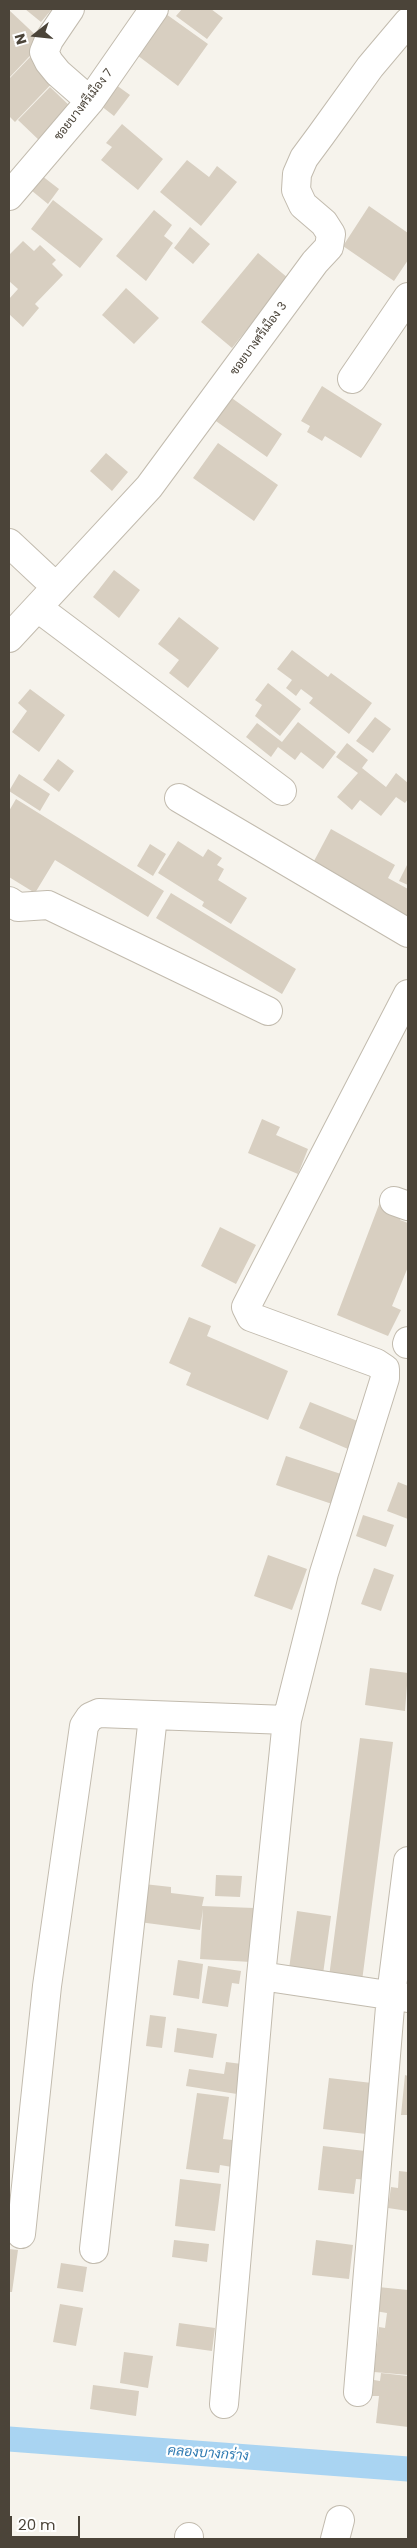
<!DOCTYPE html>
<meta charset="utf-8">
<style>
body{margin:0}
#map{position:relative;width:417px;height:2548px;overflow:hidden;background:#f6f3ec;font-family:Poppins,sans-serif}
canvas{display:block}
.frame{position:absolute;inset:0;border:10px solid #4b4439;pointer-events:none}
.north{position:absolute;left:10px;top:10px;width:50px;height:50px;-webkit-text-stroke:4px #fff;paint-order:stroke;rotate:254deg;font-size:14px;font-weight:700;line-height:20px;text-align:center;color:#4b4439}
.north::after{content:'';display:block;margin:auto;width:18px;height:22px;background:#4b4439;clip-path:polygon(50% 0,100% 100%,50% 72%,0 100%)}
.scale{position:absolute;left:10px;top:2516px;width:70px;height:22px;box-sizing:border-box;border:2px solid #4b4439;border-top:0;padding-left:6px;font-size:15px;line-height:18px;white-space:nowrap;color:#4b4439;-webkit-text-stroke:4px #fff;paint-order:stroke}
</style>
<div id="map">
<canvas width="417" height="2548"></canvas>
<div class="frame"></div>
<div class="north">N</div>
<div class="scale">20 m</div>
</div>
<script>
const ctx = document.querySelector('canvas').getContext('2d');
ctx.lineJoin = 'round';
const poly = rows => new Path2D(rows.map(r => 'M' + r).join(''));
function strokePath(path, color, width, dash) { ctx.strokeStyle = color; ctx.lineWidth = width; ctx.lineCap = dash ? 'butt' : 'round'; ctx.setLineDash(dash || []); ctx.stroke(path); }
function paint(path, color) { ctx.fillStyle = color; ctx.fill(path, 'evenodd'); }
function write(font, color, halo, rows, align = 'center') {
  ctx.font = font + ' Poppins,Sarabun,sans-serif'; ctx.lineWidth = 4.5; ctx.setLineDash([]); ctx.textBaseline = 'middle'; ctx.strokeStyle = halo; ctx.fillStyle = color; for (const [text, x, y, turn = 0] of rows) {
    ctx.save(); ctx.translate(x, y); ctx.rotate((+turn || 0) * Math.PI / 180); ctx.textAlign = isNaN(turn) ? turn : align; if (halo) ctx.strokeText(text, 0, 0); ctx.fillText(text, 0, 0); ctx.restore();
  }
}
strokePath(poly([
 [9,2439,408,2469]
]), '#a9d4f2', 25);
paint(poly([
 [25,9,52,9,41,22],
 [182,9,211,9,223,18,207,39,176,16],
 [9,10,43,42,9,78],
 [166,14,208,44,178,86,137,55],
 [34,53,59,76,15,122,9,116,9,79],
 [112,82,130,95,114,116,96,102],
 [50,87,73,109,42,143,18,120],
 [122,124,163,159,138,190,101,160,112,147,106,143],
 [187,160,209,177,217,166,237,182,201,226,160,192],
 [37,172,59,189,48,204,26,186],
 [53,200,103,239,80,268,31,229],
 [369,206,408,233,408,260,394,281,343,246],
 [154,210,172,225,164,236,173,243,146,281,116,256],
 [190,227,210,244,193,264,174,248],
 [23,241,34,251,40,245,56,260,52,264,63,275,35,304,39,308,23,327,9,314,9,299,18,289,9,281,9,255],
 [258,253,288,278,232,348,201,322],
 [126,288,159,318,134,344,102,315],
 [322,386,382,424,361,458,325,436,322,441,307,432,310,426,301,421],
 [229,396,282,434,267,457,213,419],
 [218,443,278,485,254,521,193,478],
 [106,453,128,472,112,491,90,471],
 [114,570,140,590,119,618,93,597],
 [179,617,219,648,188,688,169,673,179,660,158,644],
 [292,650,328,677,331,673,372,703,349,734,309,703,313,698,301,689,296,696,286,688,292,680,277,669],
 [268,683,301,709,280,736,255,716,262,705,255,700],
 [30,689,65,715,39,752,12,732,27,711,18,703],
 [375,717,391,729,373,753,356,741],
 [298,722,336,752,323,769,301,752,295,760,278,747,271,757,246,737,257,723,282,742],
 [347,743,368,760,362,768,386,787,396,773,408,783,408,799,405,803,396,797,381,816,360,800,352,810,337,797,358,773,336,757],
 [58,759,74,771,59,792,43,780],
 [19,774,50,794,40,811,9,791],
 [16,799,164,891,148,917,55,860,35,893,9,877,9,811],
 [331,829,395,865,388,878,408,889,408,926,321,877,327,869,314,861],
 [178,841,203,857,208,849,222,858,217,865,224,869,218,880,247,898,231,924,202,906,204,902,158,873],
 [150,844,166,854,153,876,137,866],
 [408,863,408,885,399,881],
 [171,893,296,969,282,994,156,918],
 [262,1119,280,1127,276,1135,308,1149,298,1174,248,1153],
 [380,1202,403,1211,400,1220,408,1223,408,1267,392,1306,401,1310,388,1336,337,1315],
 [220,1227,256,1245,236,1284,201,1266],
 [189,1317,211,1326,207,1336,288,1371,268,1420,186,1385,191,1373,169,1363],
 [310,1402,360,1422,348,1449,299,1428],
 [286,1456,341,1474,332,1504,276,1485],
 [398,1482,408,1486,408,1519,387,1511],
 [363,1515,394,1525,386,1547,356,1536],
 [268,1555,307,1569,292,1610,254,1596],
 [374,1568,394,1575,381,1611,361,1604],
 [370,1668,408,1673,405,1711,365,1705],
 [360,1738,393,1742,362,1981,329,1977],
 [216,1875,242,1876,240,1897,215,1896],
 [144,1884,171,1887,171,1893,204,1897,202,1906,254,1908,251,1962,200,1959,203,1909,200,1930,139,1922],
 [297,1911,331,1916,323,1974,289,1969],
 [178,1960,203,1964,199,1999,173,1995],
 [208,1966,241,1971,239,1984,232,1983,228,2007,202,2003],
 [150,2015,166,2017,162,2048,146,2046],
 [177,2028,217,2034,213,2058,174,2052],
 [226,2062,242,2064,237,2094,186,2086,189,2069,224,2074],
 [405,2075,408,2076,408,2115,401,2115],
 [329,2078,372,2083,366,2134,323,2129],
 [197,2093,229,2097,223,2139,242,2141,238,2168,220,2165,219,2173,186,2169],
 [323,2146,365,2151,370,2180,356,2179,354,2194,318,2190],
 [399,2171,408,2172,408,2211,388,2208,391,2187,398,2188],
 [180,2179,221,2184,215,2231,175,2226],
 [174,2240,209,2244,207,2262,172,2257],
 [316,2240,353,2245,349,2279,312,2275],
 [9,2249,18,2250,12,2292,9,2292],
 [61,2263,87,2267,83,2292,57,2288],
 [378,2287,408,2290,408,2375,374,2372,379,2327,385,2328,387,2313,375,2311],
 [60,2304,83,2308,76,2346,53,2342],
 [179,2323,215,2328,212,2351,176,2346],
 [124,2352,153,2356,148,2388,120,2383],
 [381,2373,408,2376,408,2427,376,2423,379,2396,372,2396,374,2380,380,2381],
 [93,2385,139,2391,136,2416,90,2409]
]), '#d8cfc1');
const minor = poly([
 [70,9,49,40,44,52,49,62,58,73,90,101],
 [9,196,90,101,154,9],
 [352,379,408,297],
 [9,543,56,587],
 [38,608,282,791],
 [9,638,149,487,315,262,329,247,331,234,324,223,303,205,296,190,297,174,304,158,321,135,370,67,408,22],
 [179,798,408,933],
 [9,901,18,907,48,905,268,1011],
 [394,1201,408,1206],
 [407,1344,408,1341],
 [261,1976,408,1998],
 [21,2234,47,1986,84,1726,90,1717,99,1713,287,1720],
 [94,2249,153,1716],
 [358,2392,391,1995,408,1861],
 [224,2404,261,1976,287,1720,324,1573,385,1378,385,1369,376,1363,251,1317,246,1307,408,994],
 [189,2537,189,2539],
 [335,2539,340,2520]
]);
strokePath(minor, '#c2bbae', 30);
strokePath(minor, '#fff', 28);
write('12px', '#4b4439', '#fff', [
 ["ซอยบางศรีเมือง 7",84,105,-52],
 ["ซอยบางศรีเมือง 3",259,339,-54]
]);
write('italic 14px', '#2e7ab2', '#fff', [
 ["คลองบางกร่าง",208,2454,4]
]);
</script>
